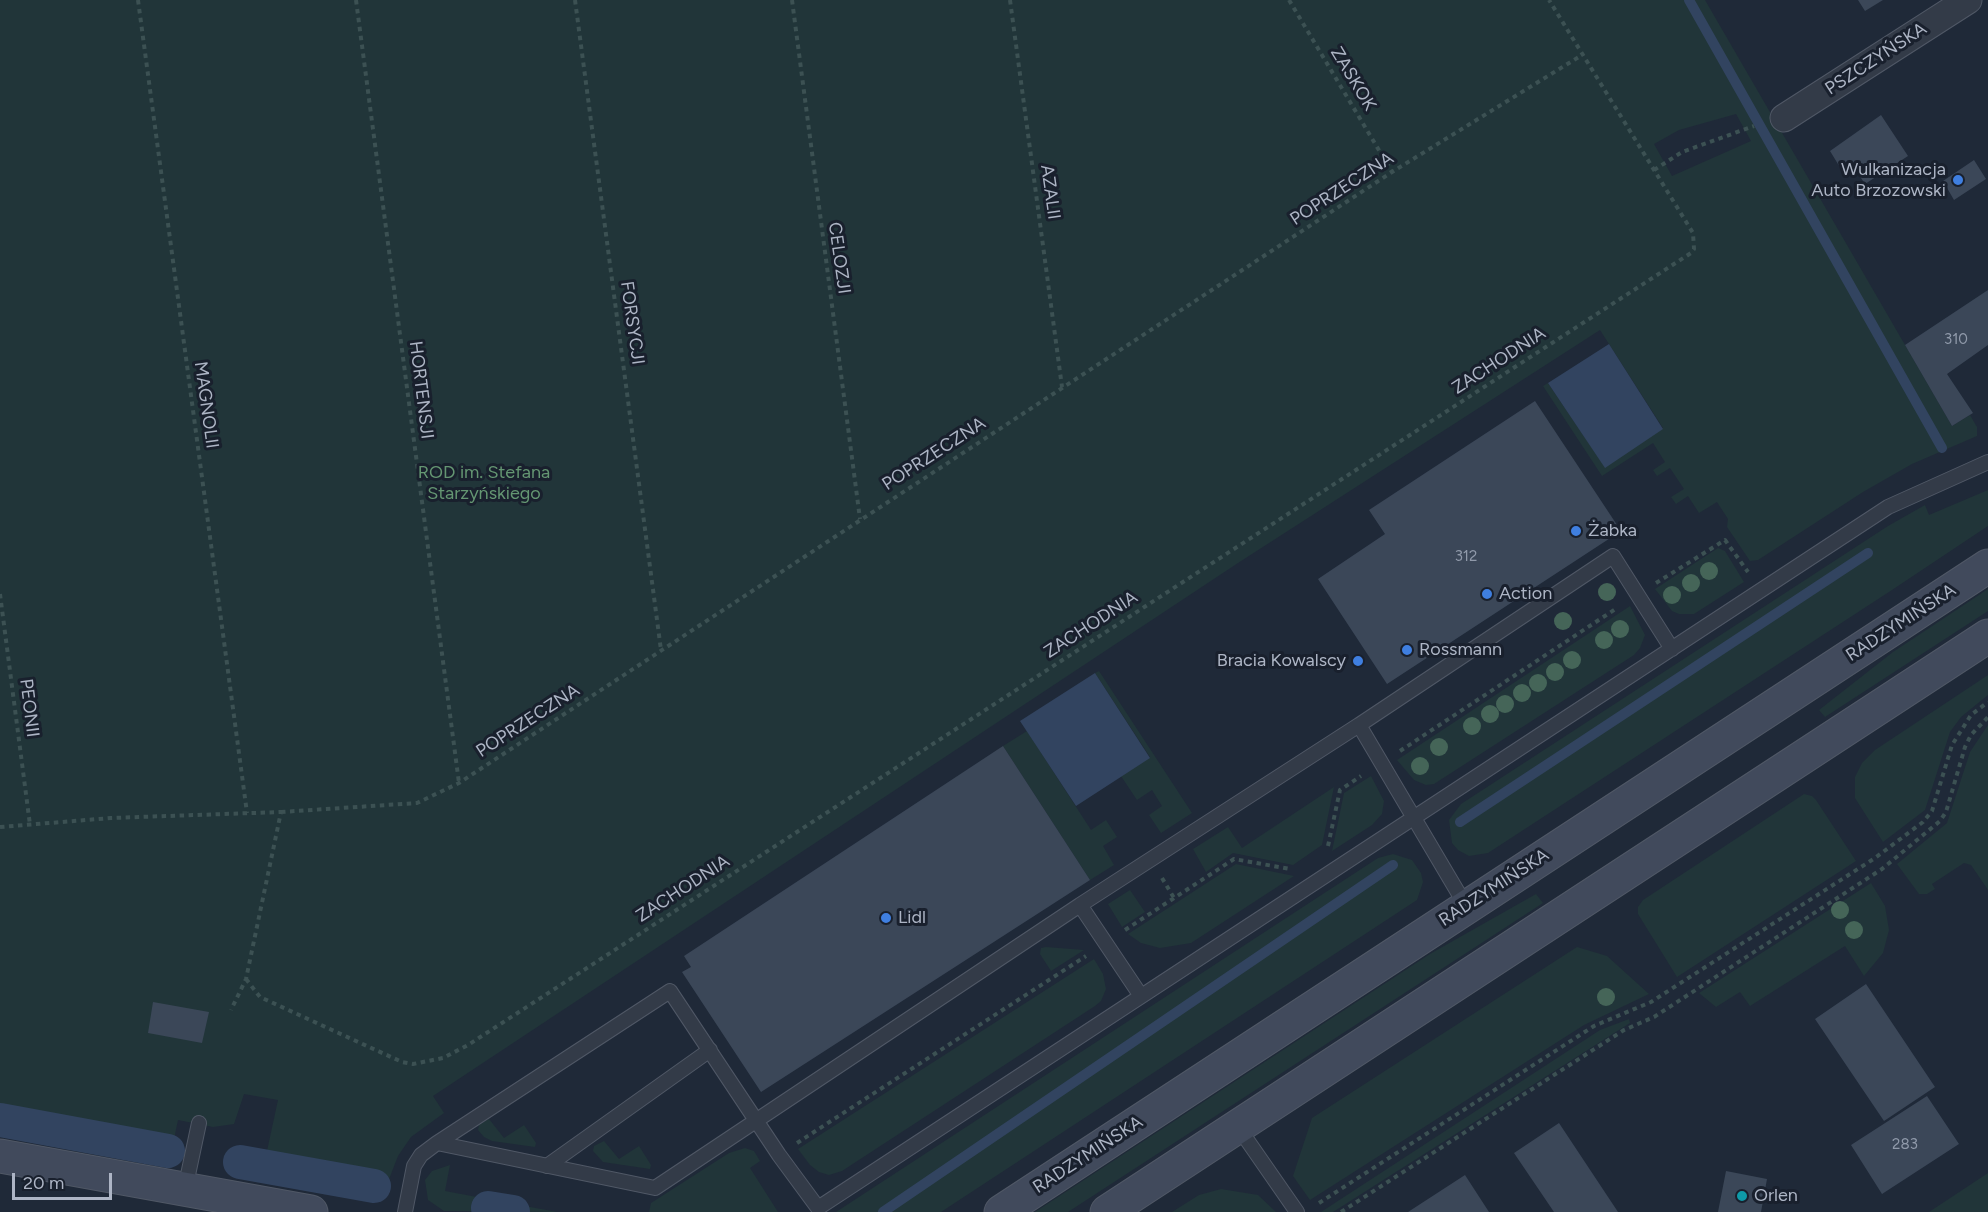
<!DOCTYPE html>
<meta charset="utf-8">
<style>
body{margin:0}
#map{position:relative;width:1988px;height:1212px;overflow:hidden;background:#1f2938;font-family:Figtree,sans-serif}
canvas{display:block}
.scale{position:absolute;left:12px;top:1173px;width:100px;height:27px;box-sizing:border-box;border:3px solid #adb5c5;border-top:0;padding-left:8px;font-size:18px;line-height:21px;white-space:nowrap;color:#adb5c5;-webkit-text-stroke:4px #19202d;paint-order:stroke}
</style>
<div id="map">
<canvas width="1988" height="1212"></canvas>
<div class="scale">20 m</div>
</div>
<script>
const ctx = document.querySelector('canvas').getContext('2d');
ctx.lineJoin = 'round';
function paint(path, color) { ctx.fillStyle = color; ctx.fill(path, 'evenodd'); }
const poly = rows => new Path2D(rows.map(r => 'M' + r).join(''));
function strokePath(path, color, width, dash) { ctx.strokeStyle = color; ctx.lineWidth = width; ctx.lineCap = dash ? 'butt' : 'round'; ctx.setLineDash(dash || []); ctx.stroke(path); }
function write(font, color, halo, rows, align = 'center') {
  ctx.font = font + ' Figtree,sans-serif'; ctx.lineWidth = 6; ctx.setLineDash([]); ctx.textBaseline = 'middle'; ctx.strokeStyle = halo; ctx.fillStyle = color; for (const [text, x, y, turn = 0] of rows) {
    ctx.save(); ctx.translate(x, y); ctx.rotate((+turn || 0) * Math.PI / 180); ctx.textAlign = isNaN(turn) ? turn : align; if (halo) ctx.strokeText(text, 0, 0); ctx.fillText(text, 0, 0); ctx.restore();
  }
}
paint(poly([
 [0,0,1705,0,1952,426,1970,415,1977,427,1977,436,1912,464,1863,492,1758,560,1750,561,1727,527,1728,519,1717,502,1699,513,1688,496,1676,504,1671,497,1684,489,1670,468,1657,476,1653,470,1665,462,1653,443,1602,476,1543,386,1548,383,1605,467,1663,428,1600,330,1238,563,433,1096,444,1113,411,1137,398,1156,384,1192,369,1194,262,1174,278,1100,244,1094,234,1124,213,1127,178,1120,174,1139,0,1105],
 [1736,114,1751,141,1672,176,1654,144,1679,130],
 [1988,490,1988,526,1892,590,1488,853,1469,856,1458,850,1452,843,1449,820,1461,804,1888,526,1925,505,1929,515],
 [1718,548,1725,551,1744,582,1694,614,1679,614,1672,611,1655,589],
 [1988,589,1988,611,1825,717,1819,710,1893,652],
 [1630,606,1645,635,1640,648,1634,655,1434,784,1426,785,1414,780,1397,760],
 [1099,671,1192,813,1161,833,1149,815,1162,806,1152,790,1137,800,1121,776,1150,757,1095,673],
 [1988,675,1988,695,1961,717,1950,732,1925,810,1883,842,1855,798,1855,777,1862,763,1875,750],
 [1988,725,1988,890,1971,865,1964,863,1932,884,1935,889,1927,894,1919,894,1897,864,1947,823,1970,752],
 [1027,731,1091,830,1106,820,1117,837,1103,846,1114,865,1090,880,1003,746],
 [1371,776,1384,801,1382,814,1372,825,1332,851,1344,793],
 [1334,787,1322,845,1293,865,1233,853,1206,872,1193,849,1228,827,1242,848],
 [1804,794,1812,796,1816,800,1856,861,1677,977,1638,914,1638,907,1643,900],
 [1393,854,1412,860,1421,873,1423,882,1417,900,941,1212,836,1212,1378,858],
 [1236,864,1294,876,1191,943,1160,948,1141,943,1128,934],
 [1871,883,1885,906,1889,930,1883,953,1864,976,1845,946,1750,1006,1740,992,1716,1007,1699,993],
 [1130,890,1145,912,1122,927,1108,904],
 [1536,894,1543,903,1068,1212,1035,1212,1430,954],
 [1046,947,1084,950,1051,971,1040,954,1041,948],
 [1577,947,1607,956,1649,994,1584,1025,1310,1200,1293,1176,1312,1118],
 [1094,959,1103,974,1106,989,1101,1001,1095,1006,842,1171,829,1175,819,1172,810,1165,798,1149],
 [1629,1019,1630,1023,1333,1212,1321,1212,1600,1030],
 [489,1119,504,1138,524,1125,536,1143,535,1147,492,1141,484,1137,478,1130,479,1125],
 [604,1141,619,1159,639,1146,651,1165,650,1169,603,1162,593,1151,594,1146],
 [745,1148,754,1151,760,1161,750,1168,778,1212,649,1212,651,1203,729,1153],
 [450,1165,445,1191,557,1212,444,1211,428,1200,425,1180,432,1171],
 [1988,1173,1988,1212,1929,1212],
 [1221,1189,1258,1195,1276,1212,1172,1212,1199,1195]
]), '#213539');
paint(poly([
 [1609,344,1663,429,1605,468,1548,383],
 [1095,673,1150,758,1076,806,1020,721]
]), '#324460');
strokePath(poly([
 [1689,0,1942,448],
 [1460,822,1868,553],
 [883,1212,1393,865]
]), '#324460', 10);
strokePath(poly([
 [0,1120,168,1151],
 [240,1162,374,1186],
 [488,1208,513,1212]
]), '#324460', 34);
paint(poly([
 [1858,0,1883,0,1865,11],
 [1881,115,1908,156,1865,184,1853,166,1847,170,1841,169,1830,151],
 [1974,160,1986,179,1954,200,1943,181],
 [1988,290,1988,345,1947,374,1973,413,1952,426,1905,345],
 [1535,401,1621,531,1387,684,1318,579,1385,534,1369,510],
 [1003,746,1090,880,761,1092,682,972,691,967,684,956],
 [1866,984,1935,1087,1884,1121,1815,1019],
 [153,1002,209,1012,202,1043,148,1033],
 [1927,1096,1959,1144,1882,1194,1851,1145],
 [1559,1123,1618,1212,1554,1212,1514,1153],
 [1726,1171,1767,1179,1761,1212,1718,1212],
 [1465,1175,1489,1212,1408,1212]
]), '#3b4758');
const lane = poly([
 [1080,905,1359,725],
 [1466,906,1359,725,1613,556,1672,649],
 [1238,1127,1297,1212],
 [437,1143,670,991,779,1155,818,1208,1888,507,1988,462],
 [547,1166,710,1050],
 [185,1189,199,1123],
 [405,1212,414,1166,421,1155,437,1143,655,1188,1080,905,1141,996]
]);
const street = poly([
 [1784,118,1968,0]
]);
const secondary = poly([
 [0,1156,311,1212],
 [1001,1212,1988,566],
 [1107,1212,1988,636]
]);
strokePath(lane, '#505866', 16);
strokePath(street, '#505866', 29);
strokePath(secondary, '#505866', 35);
strokePath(poly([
 [138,0,247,813],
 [356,0,459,783],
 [575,0,661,650],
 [792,0,860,519],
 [1010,0,1062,387],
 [1289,0,1392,172],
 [1654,170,1682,152,1754,126],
 [1656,583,1725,540,1748,572],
 [0,594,30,825],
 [1400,751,1617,608],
 [281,812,417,803,459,783,1392,172,1582,55],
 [0,827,111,818,281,812,246,979,231,1010],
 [1328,846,1340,790,1361,776],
 [1162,878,1174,898],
 [1125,930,1234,859,1290,869],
 [246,979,260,997,402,1062,413,1064,443,1058,468,1045,1691,253,1694,249,1693,233,1549,0],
 [797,1143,1086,956],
 [1319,1203,1594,1026,1651,1002,1875,858,1923,822,1932,811,1952,745,1971,715,1988,702],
 [1341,1212,1624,1030,1654,1017,1882,869,1940,821,1946,812,1965,747,1971,735,1988,717]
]), '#3c5153', 4, [4.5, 4.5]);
strokePath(lane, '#333b48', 14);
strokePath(street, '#333b48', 27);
strokePath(secondary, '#414a5c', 33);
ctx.fillStyle = '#456558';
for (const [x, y] of [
 [1709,571],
 [1691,583],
 [1607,592],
 [1672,595],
 [1563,621],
 [1620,629],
 [1604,640],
 [1572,660],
 [1555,672],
 [1538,683],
 [1522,693],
 [1505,704],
 [1490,714],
 [1472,726],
 [1439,747],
 [1420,766],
 [1840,910],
 [1854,930],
 [1606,997]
]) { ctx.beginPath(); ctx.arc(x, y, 9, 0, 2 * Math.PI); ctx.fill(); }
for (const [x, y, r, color] of [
 [1958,180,6,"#3f7fe0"],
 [1576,531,6,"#3f7fe0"],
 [1487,594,6,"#3f7fe0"],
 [1407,650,6,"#3f7fe0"],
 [1358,661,6,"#3f7fe0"],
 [886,918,6,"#3f7fe0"],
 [1742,1196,6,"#0f9aa8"]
]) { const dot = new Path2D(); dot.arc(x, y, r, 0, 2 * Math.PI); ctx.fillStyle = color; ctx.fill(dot); strokePath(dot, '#19202d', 2); }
write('15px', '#909aaa', null, [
 ["310",1956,340],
 ["312",1466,557],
 ["283",1905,1145]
]);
write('18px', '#adb5c5', '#19202d', [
 ["PSZCZYŃSKA",1876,59,-33],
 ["ZASKOK",1353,79,59],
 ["POPRZECZNA",1342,189,-33],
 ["AZALII",1050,192,82],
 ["CELOZJI",839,258,82],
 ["FORSYCJI",632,323,82],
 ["ZACHODNIA",1499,361,-33],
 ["HORTENSJI",421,390,83],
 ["MAGNOLII",206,405,82],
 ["POPRZECZNA",934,454,-33],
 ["RADZYMIŃSKA",1901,623,-33],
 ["ZACHODNIA",1091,625,-33],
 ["PEONII",29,708,83],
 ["POPRZECZNA",528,721,-33],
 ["RADZYMIŃSKA",1494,888,-33],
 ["ZACHODNIA",683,889,-33],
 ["RADZYMIŃSKA",1088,1155,-33]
]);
write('18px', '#adb5c5', '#19202d', [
 ["Wulkanizacja",1946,170,"right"],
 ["Auto Brzozowski",1946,191,"right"],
 ["Żabka",1588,531],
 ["Action",1499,594],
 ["Rossmann",1419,650],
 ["Bracia Kowalscy",1346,661,"right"],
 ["Lidl",898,918],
 ["Orlen",1754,1196]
], 'left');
write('18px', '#649672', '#19202d', [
 ["ROD im. Stefana",484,473],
 ["Starzyńskiego",484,494]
]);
</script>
